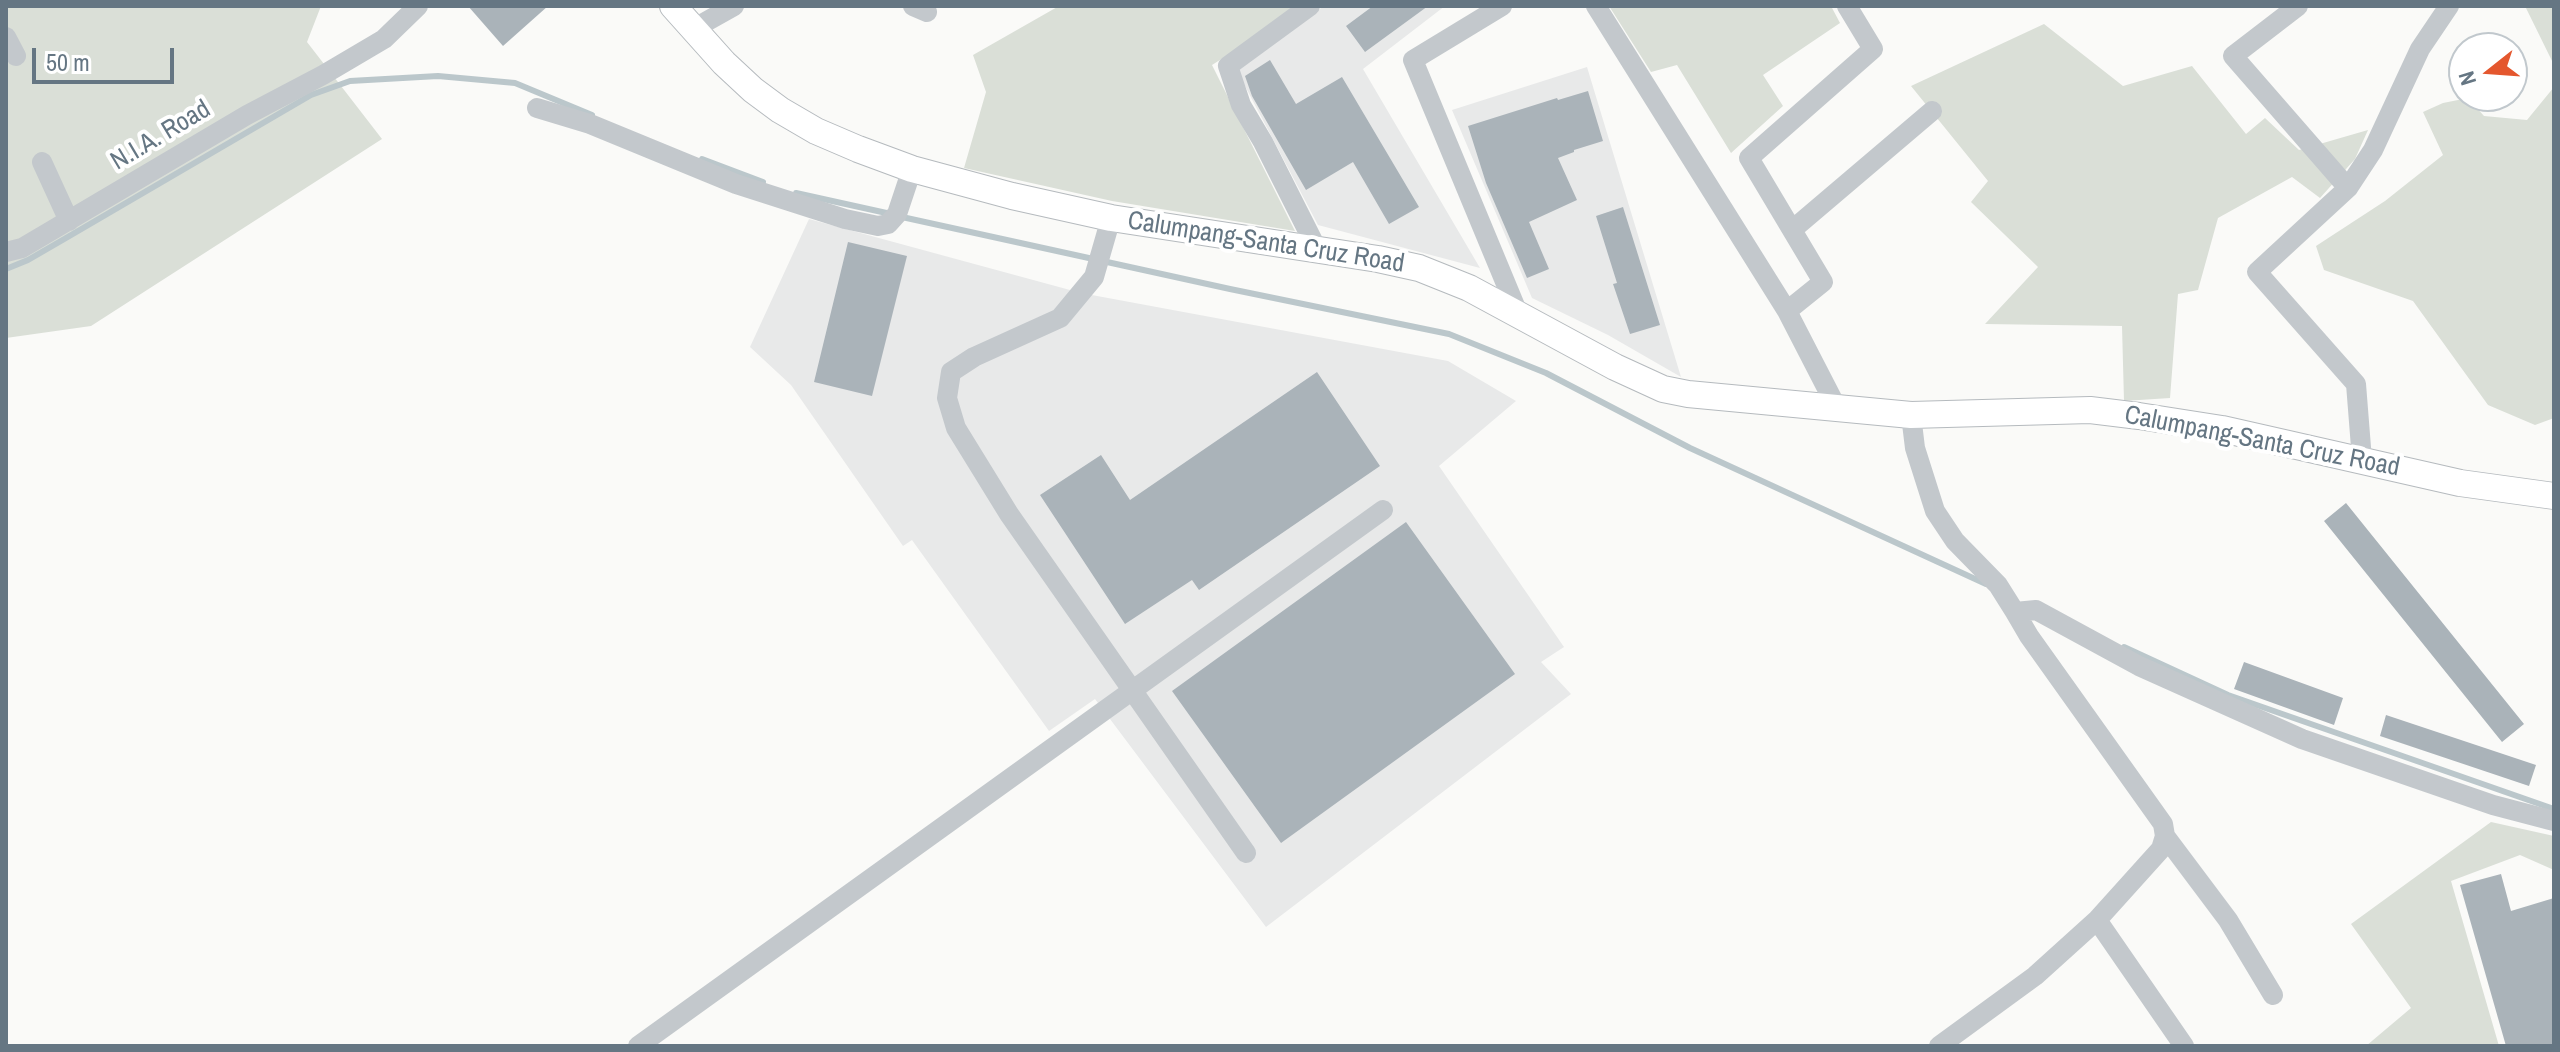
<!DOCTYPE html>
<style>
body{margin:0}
#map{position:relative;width:2560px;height:1052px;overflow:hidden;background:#fafaf8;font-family:"Archivo Narrow",sans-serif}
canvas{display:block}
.frame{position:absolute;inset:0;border:8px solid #657683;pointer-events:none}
.north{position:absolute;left:2448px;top:32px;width:80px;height:80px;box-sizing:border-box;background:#fff;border:2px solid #c1c8cd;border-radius:50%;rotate:253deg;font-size:22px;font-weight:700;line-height:32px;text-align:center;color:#657683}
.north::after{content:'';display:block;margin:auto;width:28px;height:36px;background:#e4572e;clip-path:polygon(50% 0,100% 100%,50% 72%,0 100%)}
.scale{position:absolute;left:32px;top:48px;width:142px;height:36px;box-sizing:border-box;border:4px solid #657683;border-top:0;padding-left:10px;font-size:24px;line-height:28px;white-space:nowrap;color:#657683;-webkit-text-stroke:6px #fff;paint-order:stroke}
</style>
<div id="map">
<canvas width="2560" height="1052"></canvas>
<div class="frame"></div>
<div class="north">N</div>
<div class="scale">50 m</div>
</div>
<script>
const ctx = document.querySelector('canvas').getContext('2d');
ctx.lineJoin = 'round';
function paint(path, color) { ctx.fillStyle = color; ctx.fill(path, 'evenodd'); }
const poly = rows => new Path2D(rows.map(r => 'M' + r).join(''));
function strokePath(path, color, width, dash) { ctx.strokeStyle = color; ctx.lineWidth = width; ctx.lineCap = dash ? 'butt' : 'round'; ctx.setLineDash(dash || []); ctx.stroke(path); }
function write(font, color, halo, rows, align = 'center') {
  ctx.font = font + ' "Archivo Narrow",sans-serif'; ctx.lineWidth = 8; ctx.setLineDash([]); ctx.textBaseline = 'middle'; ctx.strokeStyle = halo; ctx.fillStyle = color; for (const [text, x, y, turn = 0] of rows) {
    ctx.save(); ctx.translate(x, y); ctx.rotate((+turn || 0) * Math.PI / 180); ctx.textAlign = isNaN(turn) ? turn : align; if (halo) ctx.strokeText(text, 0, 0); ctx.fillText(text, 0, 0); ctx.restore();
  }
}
paint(poly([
 [1324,6,1445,6,1363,69,1480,268,1318,225,1235,67],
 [1587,67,1681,377,1608,335,1532,298,1452,110],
 [809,219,1081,293,1448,361,1516,401,1439,466,1564,647,1541,662,1571,694,1266,927,1095,699,1049,731,912,540,903,546,791,385,750,347]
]), '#e8e9e9');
paint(poly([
 [6,6,321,6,307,42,382,139,91,326,6,338],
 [1059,6,1305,6,1212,65,1295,231,1112,201,964,168,986,92,973,55],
 [1609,6,1831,6,1840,23,1763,75,1783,106,1731,153,1677,65,1651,72],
 [2525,6,2554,6,2554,65],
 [2044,24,2123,86,2192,66,2246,134,2265,118,2299,150,2368,130,2355,159,2320,198,2292,177,2218,218,2198,290,2178,294,2170,398,2124,401,2122,326,1985,324,2038,267,1971,202,1988,181,1911,86],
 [2554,87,2554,418,2535,425,2488,405,2413,301,2324,270,2316,246,2385,201,2443,155,2423,112,2443,103,2468,98,2484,116,2527,120],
 [2491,822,2554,836,2554,870,2520,855,2451,881,2499,1046,2366,1046,2411,1008,2351,924]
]), '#dadfd7');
strokePath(poly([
 [702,159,763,182],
 [796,193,891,214],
 [902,217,1230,289,1449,334,1546,373,1690,448,1986,584],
 [6,269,28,260,66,238,311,95,350,81,438,76,515,83,592,115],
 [2124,647,2228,695,2554,809]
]), '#bbc7cb', 6);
paint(poly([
 [468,6,548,6,503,46],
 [1373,6,1428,6,1365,52,1346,26],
 [1270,60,1296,104,1342,77,1419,207,1389,224,1353,162,1306,190,1252,96,1245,76],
 [1588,91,1603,141,1574,150,1574,152,1558,158,1577,200,1529,222,1549,269,1527,278,1486,183,1468,126,1557,98,1558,100],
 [1623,207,1660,325,1630,334,1613,284,1617,283,1596,216],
 [848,242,907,256,872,396,814,382],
 [1317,372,1380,466,1199,590,1192,580,1125,624,1040,495,1101,455,1130,500],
 [2346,503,2524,724,2502,742,2324,521],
 [1406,522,1515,674,1281,843,1172,691],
 [2244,662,2343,698,2334,725,2234,689],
 [2386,715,2536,765,2529,786,2380,736],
 [2501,874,2511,911,2554,898,2554,1045,2506,1046,2460,885]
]), '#aab3b9');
const major = poly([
 [673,6,724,63,753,90,780,110,816,131,858,149,912,169,1012,196,1111,218,1378,259,1419,268,1469,288,1615,367,1663,389,1688,394,1911,415,2090,410,2139,416,2222,429,2460,483,2554,496]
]);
strokePath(major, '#b5babe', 28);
strokePath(poly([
 [913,6,927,12],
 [1310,6,1228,66,1241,105,1263,142,1318,251],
 [1502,6,1413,60,1518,313],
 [1596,6,1787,311,1837,408],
 [2298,6,2233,56,2348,188],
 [693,29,734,6],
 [6,37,16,56],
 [537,108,590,124,736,184,845,219,878,226,888,224,897,214,912,169],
 [42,162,69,221],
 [1111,218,1094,277,1060,318,974,357,951,372,947,398,956,428,1009,514,1246,853],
 [1792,230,1932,111],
 [6,252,22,248,247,115,323,75,384,39,418,6],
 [1787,311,1823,282,1749,158,1873,49,1847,6],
 [1911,415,1915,448,1935,511,1955,541,1998,585,2015,612],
 [2362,460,2356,384,2257,272,2348,188,2373,150,2420,49,2449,6],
 [2165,836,2228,920,2273,995],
 [2097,920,2184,1046],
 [638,1046,1383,510],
 [1939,1046,2035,976,2097,920,2161,849,2165,836,2163,824,2029,636,2015,612,2036,610,2139,666,2302,739,2493,805,2554,821]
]), '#c3c8cc', 20);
strokePath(major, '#fff', 26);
write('26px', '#657683', '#fff', [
 ["N.I.A. Road",161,136,-31],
 ["Calumpang-Santa Cruz Road",1266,243,9],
 ["Calumpang-Santa Cruz Road",2262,442,11]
]);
</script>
